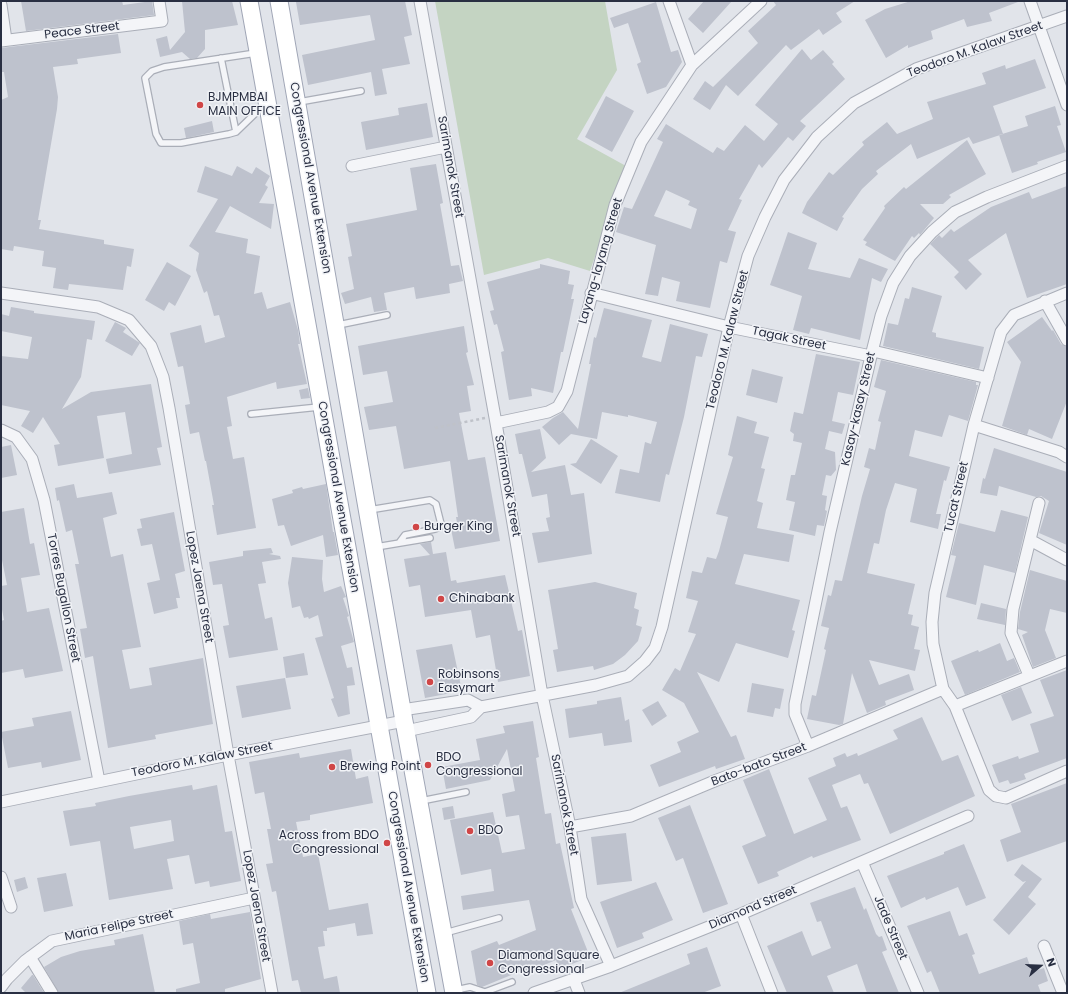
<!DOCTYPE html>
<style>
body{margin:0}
#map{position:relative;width:1068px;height:994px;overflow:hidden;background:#e1e4ea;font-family:Poppins,sans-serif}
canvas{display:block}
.frame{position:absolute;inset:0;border:2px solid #292f42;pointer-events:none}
.north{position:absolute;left:1020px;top:946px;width:40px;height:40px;-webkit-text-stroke:3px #f1f3f7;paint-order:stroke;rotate:71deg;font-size:11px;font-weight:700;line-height:16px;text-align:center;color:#292f42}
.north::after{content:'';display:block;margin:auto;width:14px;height:18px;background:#292f42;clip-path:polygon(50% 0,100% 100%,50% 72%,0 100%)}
</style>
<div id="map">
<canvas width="1068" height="994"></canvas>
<div class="frame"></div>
<div class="north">N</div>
</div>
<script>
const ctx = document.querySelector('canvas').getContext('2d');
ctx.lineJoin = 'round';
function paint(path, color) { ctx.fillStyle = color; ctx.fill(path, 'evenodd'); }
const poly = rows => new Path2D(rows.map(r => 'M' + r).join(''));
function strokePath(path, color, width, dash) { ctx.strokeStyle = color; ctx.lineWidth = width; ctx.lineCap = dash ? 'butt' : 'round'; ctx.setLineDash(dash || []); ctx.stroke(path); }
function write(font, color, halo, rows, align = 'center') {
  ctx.font = font + ' Poppins,sans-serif'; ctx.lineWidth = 3; ctx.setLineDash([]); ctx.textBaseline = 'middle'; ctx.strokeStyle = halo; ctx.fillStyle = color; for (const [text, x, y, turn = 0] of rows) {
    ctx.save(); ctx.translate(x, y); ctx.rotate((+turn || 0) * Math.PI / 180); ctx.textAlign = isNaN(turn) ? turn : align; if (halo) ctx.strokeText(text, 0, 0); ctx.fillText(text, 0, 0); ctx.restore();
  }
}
paint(poly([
 [435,1,605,1,617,70,577,139,626,166,590,271,548,258,484,275]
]), '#c4d4c2');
paint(poly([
 [21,1,122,1,123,5,152,1,154,15,26,31],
 [182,1,232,1,238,25,205,30,205,49,197,58,190,59,182,52,160,57,156,39,167,36,170,50,185,32],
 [302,1,405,1,412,35,404,37,410,64,382,69,387,94,375,96,371,72,308,85,302,55,375,40,370,15,300,25,296,2],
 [704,1,732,1,703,33,688,19],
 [773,1,855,1,836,13,842,22,823,35,819,29,791,50,786,45,738,96,726,85,710,110,693,99,705,81,713,87,758,43,748,31,776,5],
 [911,1,1018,1,1018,2,989,13,992,21,967,27,964,19,931,31,933,39,908,48,908,45,886,58,865,20,885,9],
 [656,2,671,52,678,50,682,62,666,87,647,94,637,64,641,62,628,23,614,28,610,18],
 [118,34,121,53,77,59,78,64,53,67,58,97,57,109,38,220,41,220,39,229,104,240,104,244,134,249,131,267,127,266,123,290,69,284,68,290,53,288,56,268,42,266,44,251,14,246,13,251,1,249,1,100,8,97,4,72,1,72,1,48],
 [802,49,811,60,823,50,834,62,832,64,845,79,800,121,806,126,793,141,788,137,762,168,759,164,739,199,742,200,728,230,736,232,727,263,720,261,710,308,676,301,680,282,662,277,658,296,645,294,656,245,616,232,624,207,632,209,663,142,657,139,666,124,713,153,717,147,724,151,745,125,764,141,778,124,755,105],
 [666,190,690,201,688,205,697,209,691,229,654,216],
 [1035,59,1046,88,993,106,1003,134,973,144,969,137,917,159,911,144,876,171,878,174,862,189,842,217,844,218,837,231,802,213,807,202,829,172,833,175,864,145,862,142,887,122,897,134,933,119,927,102,986,84,982,73,1005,65,1006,69],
 [606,96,634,111,612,152,585,137],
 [427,103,433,137,366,150,361,122,399,115,398,108],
 [1055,106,1061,125,1057,126,1066,152,1037,162,1038,164,1012,173,999,135,1028,126,1025,116],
 [212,121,214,132,186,138,184,128],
 [967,140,986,174,949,195,951,197,943,204,920,204,934,218,920,235,919,233,914,238,912,236,895,261,865,245,867,242,863,240,885,208,884,206,904,187,906,189],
 [436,164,443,203,440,204,451,266,459,265,463,281,449,284,450,293,416,299,414,287,384,293,387,310,374,312,371,297,345,304,341,293,354,289,348,257,352,256,346,224,417,210,410,168],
 [205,166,232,176,237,166,252,174,256,167,270,176,265,185,268,187,259,203,274,204,271,229,230,206,215,232,248,239,246,253,260,256,254,294,262,292,267,309,290,302,298,330,300,344,298,344,307,384,277,389,276,382,227,397,232,426,227,427,233,459,244,457,256,528,217,535,212,505,214,505,206,461,205,461,199,432,190,434,185,405,190,404,183,366,178,367,170,333,201,325,205,343,225,337,219,315,214,316,207,291,204,293,196,270,199,253,189,246,218,199,197,192],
 [1067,186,1067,284,1027,298,1006,233,968,260,982,274,966,290,954,277,959,272,930,244,939,235,942,238,951,229,954,232,991,207,1029,192,1032,199],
 [788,232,817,243,808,269,850,278,859,258,888,269,881,282,872,278,860,340,811,328,809,334,793,330,802,296,770,285],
 [167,262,191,276,175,306,169,302,164,311,145,300],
 [540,264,570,271,568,284,574,285,571,299,574,299,563,352,561,352,553,393,531,388,532,396,509,400,501,352,504,351,497,324,494,325,490,311,494,310,487,282,540,268],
 [912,287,942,296,932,332,936,333,936,337,984,347,979,369,883,346,888,323,898,325,905,298,909,299],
 [11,307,34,311,34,313,95,321,92,340,87,339,81,377,62,409,91,392,151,384,162,447,157,448,161,465,109,474,106,459,132,454,125,412,97,416,104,458,58,466,54,445,60,444,43,417,33,433,21,426,30,411,1,405,1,356,28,359,32,337,1,331,1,314,9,316],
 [604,308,652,320,642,357,661,362,670,324,708,334,702,357,696,356,684,417,669,475,666,474,660,502,615,493,620,469,639,473,645,442,651,444,657,422,628,415,628,417,602,412,597,439,571,434,559,445,542,427,553,418,563,412,578,429,591,364,589,364,594,337,596,338],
 [1042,317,1052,331,1053,330,1061,344,1067,347,1067,401,1052,439,1029,429,1027,435,1002,426,1021,362,1007,342],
 [115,322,126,328,123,332,140,343,132,356,105,341],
 [464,326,468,352,466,353,474,385,467,386,471,411,459,413,468,460,485,457,500,541,455,549,450,524,457,523,456,517,458,517,450,461,404,469,396,426,369,430,364,407,393,402,387,371,363,375,358,346],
 [816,354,860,362,853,395,838,392,832,421,845,424,842,434,829,431,825,449,835,452,836,470,831,476,826,475,822,495,827,496,825,510,827,511,824,526,817,525,815,536,789,530,795,502,786,500,791,475,795,475,802,443,793,441,794,434,790,431,794,412,803,414],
 [881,360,976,382,976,385,978,385,968,421,949,415,942,437,915,430,909,456,950,467,946,481,944,480,936,514,941,514,938,529,910,522,917,489,895,483,886,510,879,544,874,543,867,573,915,584,908,614,913,615,911,625,919,627,914,649,920,650,915,671,869,660,879,685,909,674,914,690,885,701,886,705,867,713,852,673,843,724,839,725,807,719,812,695,816,696,826,650,824,649,829,628,821,626,828,595,831,596,835,580,842,581,862,496,870,469,864,467,869,448,875,450,881,422,878,421,886,391,874,387],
 [752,369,783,377,777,403,746,395],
 [308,388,310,398,301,399,299,390],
 [737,416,757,422,754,433,769,437,761,468,765,469,757,501,763,503,757,528,794,535,789,562,744,554,735,584,800,600,792,630,795,631,788,658,736,643,719,682,697,672,731,737,736,735,745,759,716,769,715,766,659,787,650,765,681,752,677,742,699,732,684,703,662,690,675,668,680,671,696,634,688,632,698,601,686,598,692,571,702,573,707,557,716,559,719,551,728,517,716,514,733,457,728,455],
 [540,429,546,458,531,472,565,465,571,495,584,493,592,554,538,563,532,533,549,531,546,518,550,517,547,494,532,497,526,471,522,454,519,454,515,434],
 [591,439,618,456,601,484,570,464,576,463],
 [11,445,17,475,1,478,1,447],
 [994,448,1067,472,1067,545,1039,533,1049,501,1041,496,1036,497,999,486,997,496,980,493,983,478,985,479],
 [74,484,77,498,112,492,117,514,103,518,111,557,123,554,141,647,122,650,130,689,152,685,149,668,203,658,213,724,155,735,156,739,108,748,93,656,85,658,80,629,87,628,75,564,79,564,72,530,66,532,59,500,57,501,55,488],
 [326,484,333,532,334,532,338,555,326,557,323,535,291,546,284,525,278,526,272,499,293,493,292,490,302,487,303,489],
 [24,508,30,544,34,543,40,575,21,578,27,612,49,608,63,671,25,678,23,669,1,673,1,621,4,620,1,604,1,586,7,585,1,555,1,512],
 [1001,510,1028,517,1015,573,984,565,976,605,946,597,956,556,951,555,959,523,995,532],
 [174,512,185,571,175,574,180,598,176,598,178,608,154,614,147,583,160,580,152,544,141,546,137,529,142,528,140,519],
 [431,542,433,554,446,552,451,581,456,580,457,583,505,575,518,631,522,630,530,676,498,682,490,635,476,638,471,610,425,617,420,585,409,587,404,559,430,555,420,544],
 [271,548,273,553,269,554,280,556,281,559,262,562,266,583,258,584,265,619,272,617,278,650,229,658,223,626,229,625,222,584,213,585,209,562,243,556,243,551],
 [292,557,323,560,322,579,324,592,341,586,346,597,343,598,349,616,347,617,354,642,341,646,347,668,352,667,355,685,347,686,350,714,338,717,331,699,334,698,315,638,323,636,318,615,309,619,308,617,304,618,300,606,292,608,288,583],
 [1030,570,1067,581,1067,613,1050,609,1045,630,1056,658,1033,667,1022,635,1028,632,1018,629,1020,612],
 [595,582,637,593,634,608,639,610,636,625,642,627,638,641,625,655,613,664,594,670,593,666,557,672,553,650,558,649,548,590],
 [981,603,1006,609,1005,625,977,619],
 [1000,643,1007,661,1014,658,1020,672,965,695,951,661,978,650,979,652],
 [452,644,462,691,425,698,416,650],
 [304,653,308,675,286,678,283,657],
 [1067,670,1067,758,1024,774,1026,779,1010,784,1008,780,999,783,992,765,1018,756,1019,759,1039,752,1030,724,1054,716,1040,680],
 [285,678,291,709,242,718,236,686],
 [752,683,784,689,780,709,775,708,773,717,747,712],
 [1021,687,1032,713,1012,721,1001,695],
 [621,697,625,721,629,719,632,742,604,746,602,733,569,738,565,709,597,704,597,701],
 [658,701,667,716,652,726,642,710],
 [71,711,81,760,42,768,41,762,8,768,1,732,34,726,32,718],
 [922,717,942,761,958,755,975,796,890,834,868,783,864,784,860,774,832,785,841,808,847,806,861,840,813,858,812,856,777,872,779,876,758,884,742,846,766,836,743,780,769,769,794,834,827,820,808,778,836,766,833,758,845,753,847,757,857,753,858,756,898,739,893,730],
 [533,721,539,757,536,758,545,814,551,813,556,844,560,843,574,908,571,909,590,957,559,969,556,960,523,974,521,971,482,987,477,985,471,951,497,941,499,945,536,930,529,900,463,910,461,896,494,891,491,869,461,875,450,820,493,812,502,853,525,849,519,815,506,817,502,794,515,791,507,749,490,780,446,789,442,767,480,760,476,739,505,733,503,726],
 [351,749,356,779,368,776,373,803,310,815,310,820,296,822,303,857,318,854,329,910,368,903,373,934,357,936,355,923,327,928,327,931,323,931,325,946,318,947,324,979,337,976,340,993,301,993,298,980,292,981,276,891,272,892,266,864,273,863,267,829,271,829,264,792,255,794,249,762,299,753,300,758],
 [1067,783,1067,841,1007,862,1000,840,1021,832,1011,804],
 [192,785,193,790,217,785,225,832,232,831,241,881,210,887,209,881,195,884,189,855,167,859,173,889,109,900,100,841,70,846,63,811,96,806,95,803,129,796],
 [171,820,174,841,134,849,130,827],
 [690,805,728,904,703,913,683,858,676,861,658,818],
 [453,806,455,818,444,820,442,808],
 [626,833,632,881,597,885,591,837],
 [964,844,986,898,966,906,958,887,926,900,925,897,901,908,887,876,944,854,944,852],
 [1022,864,1042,879,1028,897,1036,904,1009,935,993,920,1026,881,1023,882,1014,875],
 [66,873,73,906,44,912,37,878],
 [25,877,28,888,17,892,14,880],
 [656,882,673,920,642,933,644,938,617,948,600,902],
 [855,887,864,910,866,908,876,934,879,937,882,936,887,950,882,952,899,993,867,993,857,964,827,976,834,993,787,993,767,946,802,931,812,956,831,948,821,921,817,922,810,903],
 [950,911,959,936,967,933,975,954,972,955,979,974,1027,957,1032,972,1044,968,1048,981,1038,985,1041,993,940,993,931,971,927,973,907,926],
 [250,912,261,979,225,989,225,993,176,993,176,989,200,983,193,943,183,945,179,921,210,914,211,919],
 [143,934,155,993,59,993,44,967,61,957,80,951,115,945,114,940],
 [707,947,721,986,702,993,619,993,690,964,687,954],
 [32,975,33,975,44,993,26,993,21,988]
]), '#bec2cd');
const lane = poly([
 [256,53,164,67,152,71,145,78,156,134,161,143,181,143,229,134,236,132,265,104],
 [221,58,236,132],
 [299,102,361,91],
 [338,325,387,315],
 [251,414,319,407],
 [369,510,430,500,436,504,441,524,440,527,435,529,405,535,399,543],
 [376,547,430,538],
 [421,801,466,792],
 [445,933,499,918],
 [456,990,470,987,485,992,512,982]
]);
const street = poly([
 [420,1,496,423,542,695,570,827,581,899,611,966],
 [669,1,692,65],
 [1030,1,1067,105],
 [1,5,6,40],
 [1,41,162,21,159,1],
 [352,166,446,147],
 [1,293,98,307,129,320,151,346,163,377,169,408,228,755,272,993],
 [591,293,729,327,871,356],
 [1067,293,1014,315,1001,332,974,425,935,593,932,622,933,644,943,689,955,706,989,790,996,796,1006,798,1067,771],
 [1045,301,1067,340],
 [873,351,988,378],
 [496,423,548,412,558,407,567,391,615,205,641,142,692,65,761,1],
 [974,425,1059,452,1067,457],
 [1,430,16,437,32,459,44,500,99,781],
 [1030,540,1067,560],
 [1029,675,1011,633,1013,609,1039,503],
 [955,706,1067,661],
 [402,710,468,700,481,707],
 [406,731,471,717,481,707,596,685,628,676,645,661,655,648,662,627,729,327,748,256,765,217,784,180,817,137,854,103,916,69,1067,16],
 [808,746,795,714,795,704,830,532,871,356,881,316,893,283,910,256,932,232,955,212,987,197,1067,166],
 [1,802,228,755,404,721],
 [570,827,631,816,717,780,808,746,943,689],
 [862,862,918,993],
 [1,877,11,907],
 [741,914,772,993],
 [1044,946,1063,993],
 [30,957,52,993],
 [574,980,579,993],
 [1,987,7,979,25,961,52,941,254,898],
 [534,993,611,966,741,914,968,816]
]);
const primary = poly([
 [249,1,427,993],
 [279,1,404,721,454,993]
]);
strokePath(lane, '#aaaeb8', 8);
strokePath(street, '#aaaeb8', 13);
strokePath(primary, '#a0a6b6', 19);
strokePath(poly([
 [435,428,485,418]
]), '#bfc2c9', 2.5, [3, 3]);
strokePath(lane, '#f4f5f8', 5.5);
strokePath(street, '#f4f5f8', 11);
strokePath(primary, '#fff', 17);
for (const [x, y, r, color] of [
 [200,105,4,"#d04647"],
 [416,527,4,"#d04647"],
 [441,599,4,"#d04647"],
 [430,682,4,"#d04647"],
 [428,765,4,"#d04647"],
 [332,767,4,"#d04647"],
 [470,831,4,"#d04647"],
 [387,843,4,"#d04647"],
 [490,963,4,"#d04647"]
]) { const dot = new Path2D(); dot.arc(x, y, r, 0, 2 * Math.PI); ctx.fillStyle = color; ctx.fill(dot); strokePath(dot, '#f1f3f7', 1.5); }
write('12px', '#292f42', '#f1f3f7', [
 ["Peace Street",82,31,-7],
 ["Teodoro M. Kalaw Street",975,50,-20],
 ["Sarimanok Street",450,167,80],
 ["Congressional Avenue Extension",310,178,80],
 ["Layang-layang Street",601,261,-74],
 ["Tagak Street",789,339,12],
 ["Teodoro M. Kalaw Street",728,340,-76],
 ["Kasay-kasay Street",859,409,-77],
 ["Sarimanok Street",507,486,80],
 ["Congressional Avenue Extension",338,497,80],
 ["Tucat Street",957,497,-77],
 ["Lopez Jaena Street",199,587,80],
 ["Torres Bugallon Street",63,598,79],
 ["Teodoro M. Kalaw Street",202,760,-11],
 ["Bato-bato Street",759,765,-21],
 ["Sarimanok Street",564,805,79],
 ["Congressional Avenue Extension",408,887,80],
 ["Lopez Jaena Street",256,906,80],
 ["Diamond Street",753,908,-23],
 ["Maria Felipe Street",119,926,-12],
 ["Jade Street",890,928,67]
]);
write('12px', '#292f42', '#f1f3f7', [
 ["BJMPMBAI",208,98],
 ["MAIN OFFICE",208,112],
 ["Burger King",424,527],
 ["Chinabank",449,599],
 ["Robinsons",438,675],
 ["Easymart",438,689],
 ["BDO",436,758],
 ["Congressional",436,772],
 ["Brewing Point",340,767],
 ["BDO",478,831],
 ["Across from BDO",379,836,"right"],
 ["Congressional",379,850,"right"],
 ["Diamond Square",498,956],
 ["Congressional",498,970]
], 'left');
</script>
